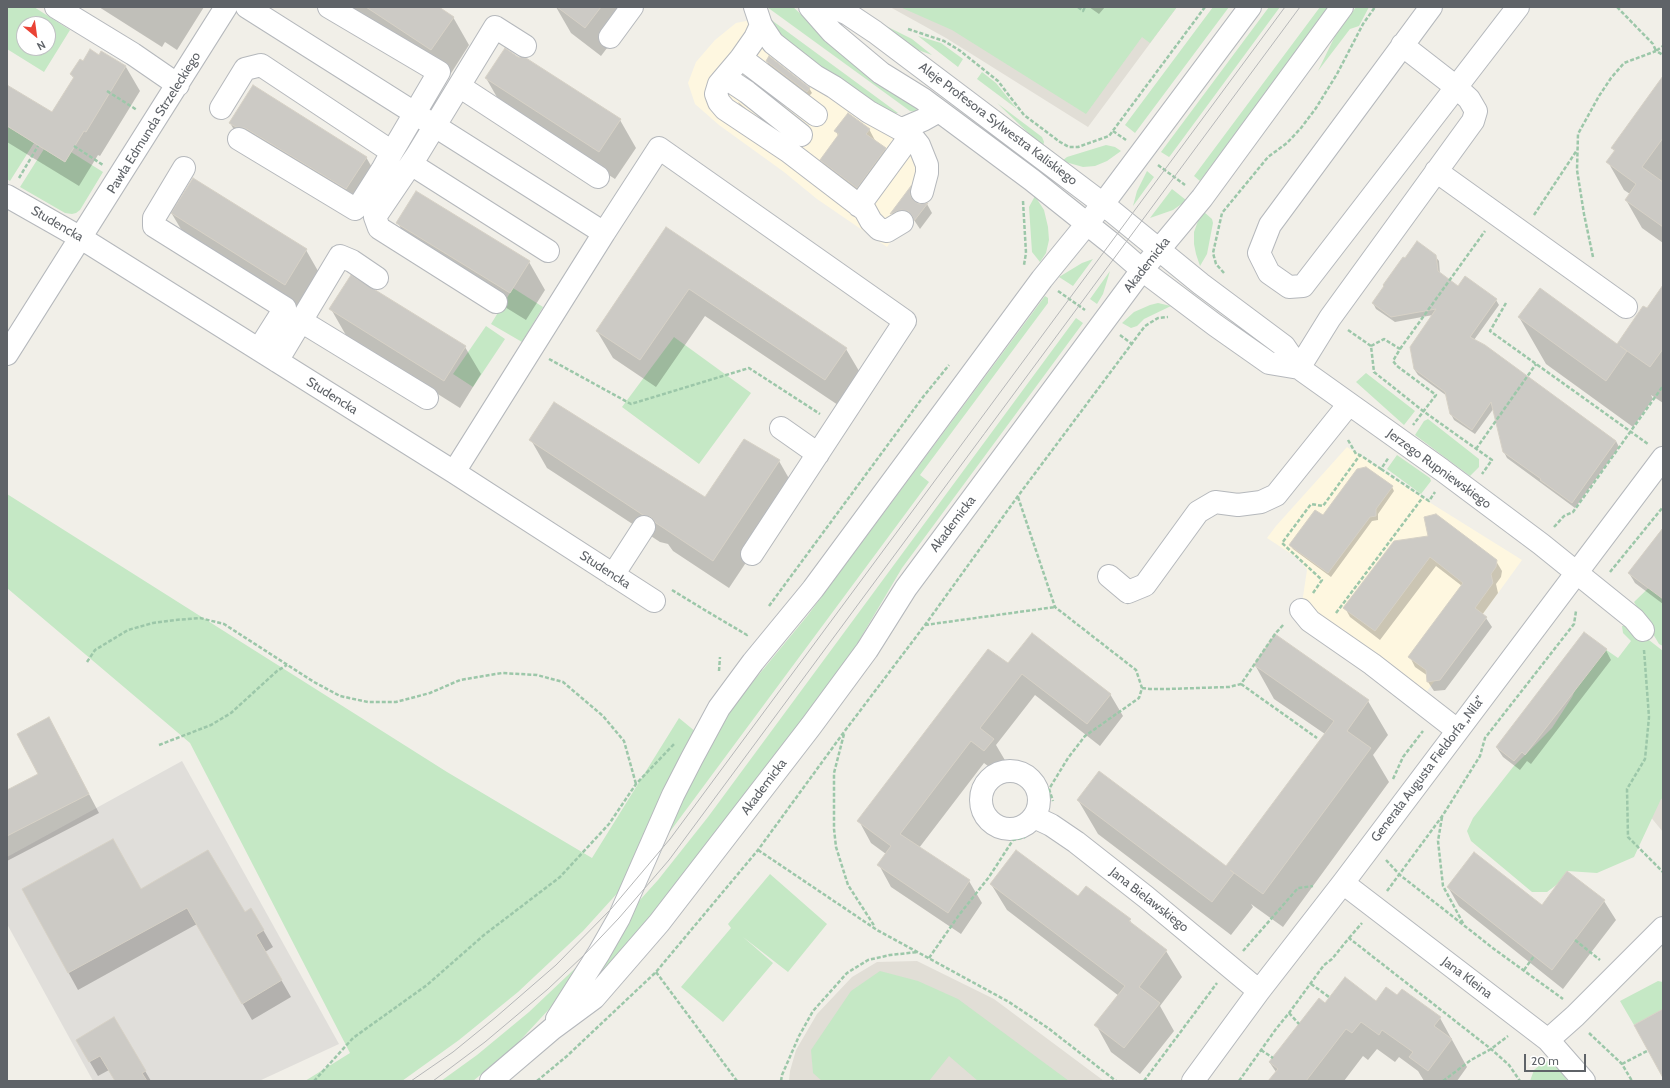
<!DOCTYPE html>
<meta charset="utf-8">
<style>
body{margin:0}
#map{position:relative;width:1670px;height:1088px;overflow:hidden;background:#f1efe8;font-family:Cabin,sans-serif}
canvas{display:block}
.frame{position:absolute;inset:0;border:8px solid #5f6368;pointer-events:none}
.north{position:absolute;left:16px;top:16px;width:40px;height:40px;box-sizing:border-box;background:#fff;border:1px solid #bfc1c3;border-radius:50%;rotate:151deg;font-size:11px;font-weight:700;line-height:16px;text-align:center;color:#5f6368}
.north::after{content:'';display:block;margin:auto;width:14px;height:18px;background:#ea4335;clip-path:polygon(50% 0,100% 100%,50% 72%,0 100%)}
.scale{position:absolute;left:1524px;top:1054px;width:62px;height:18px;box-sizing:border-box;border:2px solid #5f6368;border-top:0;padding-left:5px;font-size:12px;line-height:14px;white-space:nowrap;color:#5f6368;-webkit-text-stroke:3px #fff;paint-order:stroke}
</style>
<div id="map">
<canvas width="1670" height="1088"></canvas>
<div class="frame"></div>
<div class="north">N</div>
<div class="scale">20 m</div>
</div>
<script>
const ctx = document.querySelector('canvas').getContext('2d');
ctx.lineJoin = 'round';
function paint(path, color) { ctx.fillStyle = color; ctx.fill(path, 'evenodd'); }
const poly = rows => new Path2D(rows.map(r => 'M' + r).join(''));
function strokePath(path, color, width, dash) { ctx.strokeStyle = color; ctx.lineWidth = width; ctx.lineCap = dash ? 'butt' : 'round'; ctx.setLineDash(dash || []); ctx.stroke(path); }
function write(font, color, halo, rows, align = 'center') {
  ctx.font = font + ' Cabin,sans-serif'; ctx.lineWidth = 3.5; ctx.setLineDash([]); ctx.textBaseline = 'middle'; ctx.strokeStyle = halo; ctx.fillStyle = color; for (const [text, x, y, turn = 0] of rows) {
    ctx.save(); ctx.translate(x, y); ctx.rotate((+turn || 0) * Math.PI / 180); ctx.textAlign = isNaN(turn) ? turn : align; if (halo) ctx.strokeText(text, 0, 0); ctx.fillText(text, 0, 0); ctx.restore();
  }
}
paint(poly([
 [751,20,902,129,931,198,910,227,896,234,887,247,817,199,784,172,719,125,695,104,688,83,696,62,715,40,736,23],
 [1347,447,1421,497,1522,560,1420,701,1301,610,1307,570,1299,559,1267,538,1276,526]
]), '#fef7e0');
paint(poly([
 [182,761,339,1044,259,1081,93,1081,7,924,7,857]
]), '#e0deda');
paint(poly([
 [890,7,1177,7,1088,127,946,38],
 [1663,774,1663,832,1640,804],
 [917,961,994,999,1104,1081,789,1081,790,1071,796,1050,817,1014,852,977,877,962]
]), '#e1ded6');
paint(poly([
 [7,7,34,7,70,30,44,72,7,49],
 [24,24,48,24,48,48,24,48],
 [767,7,793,7,815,27,917,107,916,112,910,111],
 [850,7,858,7,882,24,912,39,932,55,904,45],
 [900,7,1177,7,1150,43,1142,37,1086,114,952,30],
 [1213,7,1229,7,1135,133,1125,125],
 [1269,7,1280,7,1170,156,1169,157,1161,152],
 [1320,7,1329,7,1200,181,1194,176],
 [1356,7,1369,7,1359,26,1350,29,1318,71,1335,36],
 [766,16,898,113,890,115,775,39],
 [918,36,941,43,963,59,958,67],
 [982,72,996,83,1017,109,977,79],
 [997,103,1042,137,1044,142,1043,147],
 [7,126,34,143,10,181,7,179],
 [1106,145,1115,147,1121,151,1107,161,1095,166,1083,167,1062,161,1067,157],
 [44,149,65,162,71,152,103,172,80,210,76,213,72,214,65,213,20,187],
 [1147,171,1154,177,1133,206,1137,191],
 [1172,189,1186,200,1183,203,1173,210,1150,218],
 [1035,196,1044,210,1048,227,1049,240,1046,253,1040,262,1032,252,1029,207],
 [1204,212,1212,219,1213,223,1207,254,1200,266,1196,254,1194,244,1194,232,1198,221],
 [1093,259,1073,286,1059,277,1082,263],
 [1110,271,1103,294,1097,304,1090,299],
 [513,288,543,307,522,342,491,324],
 [1045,296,1048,298,1048,303,920,475,929,482,660,845,720,724,742,695,808,615],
 [1158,303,1171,306,1144,319,1137,326,1131,328,1122,323,1134,312,1150,305],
 [1076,318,1083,323,902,568,854,649,719,831,616,963,585,989,630,911,658,880,708,817],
 [486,326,505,339,473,387,453,374],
 [674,337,751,393,699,464,622,407],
 [1366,373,1415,411,1404,425,1356,382],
 [1428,419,1479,459,1479,467,1470,476,1415,435,1424,421],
 [1397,455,1430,478,1431,481,1421,494,1387,469],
 [7,494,447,772,592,858,679,718,696,732,622,888,583,931,518,992,459,1040,402,1081,305,1081,350,1053,190,743,7,588],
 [1663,574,1663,646,1659,644,1634,602],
 [1622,626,1631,626,1663,651,1663,798,1661,799,1634,857,1597,873,1567,871,1559,883,1547,892,1532,892,1471,841,1467,831,1473,818,1513,767,1552,728,1572,697,1581,676,1605,649,1618,658,1631,641,1623,633],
 [770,874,827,924,788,972,743,937,773,963,723,1022,681,987,731,928,728,924],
 [585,959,552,1006,514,1047,501,1058,473,1081,441,1081,477,1055,529,1012],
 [880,971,918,981,958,999,1069,1081,978,1081,949,1056,929,1081,822,1081,813,1073,811,1050,851,991],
 [1658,981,1663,982,1663,1009,1634,1025,1620,1001],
 [1548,1061,1554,1063,1568,1081,1530,1081,1534,1070,1542,1063]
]), '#c5e8c5');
paint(poly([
 [99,7,204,7,177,50,165,42,162,47],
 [341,7,438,7,453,17,469,45,448,78],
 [556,7,638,7,601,56,571,33],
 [1089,7,1105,7,1099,14],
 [99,56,126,67,140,91,100,156,98,155,79,186,7,142,7,86,52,113,74,79,71,74,83,62],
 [767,61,809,88,812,93,809,96,769,66],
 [486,78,620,120,636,148,615,179,502,106],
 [1663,92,1663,243,1642,228,1626,200,1630,194,1624,190,1608,162,1615,152,1612,148],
 [738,102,751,113,752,114,740,106],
 [230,123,366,157,382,185,362,216,246,150],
 [869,129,877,144,885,149,893,164,865,202,830,174,821,160,838,136,836,131],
 [194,179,306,250,322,278,301,312,188,241,172,214],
 [911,188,916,197,915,203,919,205,927,204,932,213,920,229,914,220,907,219,897,223,892,214],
 [398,223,529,262,545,290,526,320,414,251],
 [666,228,846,349,862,376,841,407,705,316,656,387,613,358,597,331],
 [1435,256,1439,261,1440,274,1458,287,1496,300,1499,305,1474,340,1616,441,1619,447,1575,508,1507,458,1504,452,1494,408,1475,434,1454,420,1451,414,1447,396,1418,375,1414,369,1433,315,1395,322,1376,309,1373,303],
 [1663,287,1663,403,1651,395,1653,399,1633,427,1546,364,1519,317,1617,345,1647,310],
 [331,309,465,347,481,374,460,408,347,337],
 [531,440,705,499,779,461,795,489,729,588,673,551,668,544,660,542,547,468],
 [1392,487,1394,491,1378,514,1378,520,1372,521,1331,577,1293,549,1290,545,1323,516],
 [1663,528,1663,604,1635,583,1629,573],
 [1394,542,1496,561,1502,571,1501,577,1496,584,1498,593,1482,615,1486,618,1492,627,1445,690,1434,691,1428,682,1428,676,1415,667,1410,657,1462,586,1436,566,1380,640,1350,617,1345,608],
 [1606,650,1611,660,1531,764,1527,761,1520,770,1503,757,1497,748],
 [1008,665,1110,694,1123,716,1100,746,1035,695,996,745,1006,762,997,773,984,763,919,848,969,881,982,903,961,934,891,887,879,865,886,854,871,843,859,821],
 [1255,665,1368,701,1388,735,1373,755,1389,782,1283,927,1251,904,1253,907,1231,935,1098,834,1078,800,1226,868,1325,734,1274,699],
 [59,737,99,813,7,861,7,791,39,774],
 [1567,873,1604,901,1616,920,1563,989,1459,906,1448,887,1542,907],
 [991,884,1078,898,1130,920,1132,925,1166,951,1182,977,1160,1006,1174,1031,1140,1074,1111,1052,1096,1025,1119,996,1007,910],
 [23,890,141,890,244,914,251,909,273,947,265,952,291,997,252,1020,197,924,78,990],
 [1397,997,1440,1018,1467,1067,1457,1081,1424,1081,1418,1071,1399,1057,1395,1062,1377,1049,1368,1060,1363,1056,1344,1081,1270,1081,1276,1072,1270,1063,1325,1004,1376,1003],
 [114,1018,151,1081,116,1081,109,1070,98,1076,77,1040]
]), '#0003');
const building = poly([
 [366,7,439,7,454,17,431,50,366,7],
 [557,7,601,7,585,28,557,7],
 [505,48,518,57,526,58,621,119,599,152,485,78,505,48],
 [90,49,99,55,101,51,126,66,86,132,84,131,65,162,7,126,7,85,52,112,74,77,70,74,80,59,83,61,90,49],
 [769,56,810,88,807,92,766,61,769,56],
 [1663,76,1663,138,1642,167,1663,182,1663,227,1625,200,1636,184,1606,162,1615,150,1611,148,1663,76],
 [253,85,367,157,346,189,245,128,236,127,229,123,253,85],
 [848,113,870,129,866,134,886,148,857,188,820,160,839,134,834,131,848,113],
 [193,178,307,249,285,285,171,213,193,178],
 [911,186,910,195,914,201,919,204,928,203,914,221,912,215,908,211,901,210,890,214,911,186],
 [416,191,530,261,510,293,396,223,416,191],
 [666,227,847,348,825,380,689,289,640,360,596,331,666,227],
 [1417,241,1436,255,1438,271,1458,286,1465,276,1497,299,1470,337,1485,345,1616,441,1572,503,1540,480,1541,479,1503,452,1491,402,1472,430,1450,414,1445,392,1414,369,1410,347,1436,309,1391,317,1372,303,1384,286,1383,285,1403,257,1405,258,1417,241],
 [351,275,466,346,444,381,329,309,351,275],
 [1663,285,1663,349,1650,367,1620,346,1627,351,1606,381,1518,317,1540,288,1617,344,1643,306,1647,308,1663,285],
 [554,402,705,497,744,439,780,460,713,561,656,523,651,517,643,515,529,440,554,402],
 [1366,467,1393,486,1376,509,1376,516,1370,517,1328,573,1289,545,1315,510,1323,515,1357,469,1366,467],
 [1436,514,1497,560,1496,567,1491,574,1493,583,1475,608,1487,617,1440,680,1427,682,1426,670,1408,657,1463,583,1430,557,1375,631,1343,608,1394,541,1428,536,1424,517,1436,514],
 [1663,528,1663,599,1628,573,1663,528],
 [1584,632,1607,649,1525,755,1522,752,1514,761,1496,747,1584,632],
 [1032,633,1111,694,1087,724,1022,674,980,728,994,739,984,751,971,741,900,834,970,880,948,913,877,865,891,846,857,821,988,649,1008,663,1032,633],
 [1275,634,1369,700,1347,731,1371,748,1263,894,1230,870,1234,873,1212,902,1077,800,1099,771,1226,866,1334,721,1254,665,1275,634],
 [49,717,89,794,7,836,7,790,38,774,17,734,49,717],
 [113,839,141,889,208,850,245,912,251,908,264,930,256,935,282,980,242,1004,187,908,68,973,22,889,113,839],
 [1016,850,1078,896,1086,886,1131,919,1129,921,1167,950,1139,987,1160,1003,1124,1048,1094,1025,1125,986,990,884,1016,850],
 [1474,852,1542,905,1567,871,1605,900,1552,970,1447,887,1474,852],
 [1345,977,1376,1001,1386,987,1397,995,1402,989,1441,1017,1434,1026,1452,1039,1428,1071,1409,1057,1413,1052,1382,1030,1379,1035,1361,1022,1352,1033,1346,1029,1306,1081,1268,1081,1278,1069,1269,1062,1319,998,1325,1003,1345,977],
 [1663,1009,1663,1078,1634,1025,1663,1009],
 [114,1017,146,1071,142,1073,147,1081,115,1081,100,1056,89,1062,76,1040,114,1017]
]);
paint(building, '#cccac5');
strokePath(building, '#d6d1c6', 1);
const minor = poly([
 [56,7,133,54,178,85],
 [247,7,604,233,659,148,905,321,752,554],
 [755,7,761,25,773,43,815,76,834,87,869,112,911,135,919,145,927,165,927,173,922,192],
 [810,7,832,32,881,73,923,99,1032,180,1111,243,1142,270,1215,325,1269,363,1299,368],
 [832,7,848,14,875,32,1103,204,1201,284,1284,346,1299,368,1442,470,1541,544,1634,619,1643,630],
 [1431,7,1270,225,1259,253,1269,273,1289,287,1303,286,1518,7],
 [761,25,755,38,741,58,719,84,716,94,719,102,725,109,788,151,865,210,871,221,879,229,887,231,902,222],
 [610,37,632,7],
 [741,58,816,115],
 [726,78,747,92,801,135],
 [459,86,598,177],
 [221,108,245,69,261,65,392,152,439,72,329,7],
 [902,129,923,120,939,111],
 [239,139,355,209,361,203,382,170,392,152],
 [411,164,548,251],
 [184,168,154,218,154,226,285,308,259,349],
 [1436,171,1626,307],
 [7,196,81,238,454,472,654,601],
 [859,206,911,135],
 [496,302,379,228,375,217,417,155,495,27,525,46],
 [301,321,427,398],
 [7,354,226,7],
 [277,361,340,256,352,261,377,278],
 [1299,368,1330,318,1473,121,1476,111,1469,99,1456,87,1402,45],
 [781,428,818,454],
 [454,472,604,233],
 [613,575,644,527],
 [1109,576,1128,592,1145,585,1198,512,1215,502,1238,505,1261,502,1276,495,1349,404],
 [1301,610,1310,621,1372,664,1457,730],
 '981 800a29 29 0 1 1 58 0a29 29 0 1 1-58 0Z',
 [1034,817,1051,825,1076,842,1146,897,1259,991],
 [1343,883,1548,1040,1584,1081],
 [557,1019,599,953,619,918,673,795,692,758,719,708,753,662,813,589,1042,279,1103,204,1250,7],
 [1548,1040,1575,1016,1663,928],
 [491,1081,552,1029,594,998,659,923,811,726,867,650,906,588,1142,270,1202,198,1342,7],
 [1193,1081,1259,991,1343,883,1663,458]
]);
strokePath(minor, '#b5b8bc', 24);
strokePath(poly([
 [1078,7,1083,11,1085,7],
 [1617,7,1653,44,1656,51,1663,46],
 [908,29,944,41,959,50,998,81,1024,115,1060,142,1069,147,1078,147,1109,136,1205,7],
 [107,91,137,110],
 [1113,131,1126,140],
 [74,146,103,165],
 [1158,165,1185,185],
 [19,178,38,146],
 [1023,201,1026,253,1024,265],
 [1534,215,1577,150],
 [1593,257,1584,214,1577,170,1578,134,1599,96,1611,78,1624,63,1656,51,1663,55],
 [1224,273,1216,264,1213,253,1222,213,1268,157,1287,143,1301,128,1316,108,1337,74,1363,24,1375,7],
 [1058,291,1085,310],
 [1506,303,1490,331,1648,444],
 [1348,330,1371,346,1374,372,1423,411,1492,460,1482,474],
 [1120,335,1132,344],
 [1371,346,1384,339,1400,349,1393,361,1397,366,1436,395,1413,425],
 [1400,349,1485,231],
 [549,359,631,404,749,368,820,414],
 [1348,440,1356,454,1360,455,1381,469,1389,457],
 [1476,449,1536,364],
 [1381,469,1429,501,1435,492],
 [1018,497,1055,607,1136,670,1142,688,1139,698,1085,736,1068,758,1049,789,1053,801],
 [1554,527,1564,516,1573,512,1663,386],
 [1610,572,1663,507],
 [672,590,703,609,747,635,748,634],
 [1313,593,1322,580,1282,543,1311,504,1323,506,1360,455],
 [769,606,923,397,949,365],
 [1336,613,1423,497],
 [925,625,1055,607],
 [1644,650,1649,717,1645,759,1627,789,1628,837,1663,872],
 [87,662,95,650,128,630,153,623,175,620,200,618,224,624,314,682,340,696,368,702,396,702,430,693,460,680,502,673,537,675,563,682,603,716,624,741,636,784],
 [719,671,720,657],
 [1241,684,1317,738],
 [1142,688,1150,689,1167,689,1229,687,1241,684,1275,634,1284,624],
 [844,734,834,773,834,829,836,847,848,885,875,927],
 [159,745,211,725,231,713,277,671,287,665],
 [1393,779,1403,757,1423,731],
 [1442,817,1438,841,1443,886,1464,925],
 [758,850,877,930,1009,1002,1048,1028,1116,1081],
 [1386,860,1400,875,1494,949,1563,999],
 [1387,891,1443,815,1480,756,1485,738,1574,624,1576,611],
 [1349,938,1362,923],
 [1575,940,1600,960],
 [1243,951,1298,888,1313,886],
 [929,958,959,915,989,877,1013,840,1025,837],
 [1524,970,1534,956],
 [656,972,737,1081],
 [1311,984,1329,997],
 [1289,1013,1299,1024],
 [1589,1033,1622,1064,1632,1081],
 [1261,1050,1273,1058],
 [1622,1064,1647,1051],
 [314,1081,353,1038,427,985,484,935,560,877,609,824,636,784,675,743],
 [537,1081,567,1056,656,972,758,850,844,732,925,625,1018,496,1145,326,1158,318,1168,317],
 [781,1081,782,1075,799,1036,813,1011,847,973,868,960,890,955,918,952],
 [1144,1081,1217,983],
 [1239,1081,1276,1029,1289,1013,1324,965,1332,959,1349,938,1491,1049,1509,1065,1520,1081],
 [1443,1081,1471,1060,1491,1049,1508,1036]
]), '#9cc7a9', 2.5, [4, 2]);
strokePath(minor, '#fff', 22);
strokePath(poly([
 [411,1081,453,1052,496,1017,556,965,611,909,670,839,1285,7],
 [433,1081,485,1042,548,989,583,956,619,918,669,860,1300,7]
]), '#b6b7b8', 1);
write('13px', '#5f6368', '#fff', [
 ["Pawła Edmunda Strzeleckiego",154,123,-58],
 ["Aleje Profesora Sylwestra Kaliskiego",998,124,37],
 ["Studencka",57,224,30],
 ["Akademicka",1147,265,-52],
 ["Studencka",332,396,32],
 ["Jerzego Rupniewskiego",1439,469,36],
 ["Akademicka",953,524,-53],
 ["Studencka",605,570,33],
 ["Generała Augusta Fieldorfa „Nila”",1428,769,-53],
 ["Akademicka",764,787,-53],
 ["Jana Bielawskiego",1149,900,38],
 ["Jana Kleina",1467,978,37]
]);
</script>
